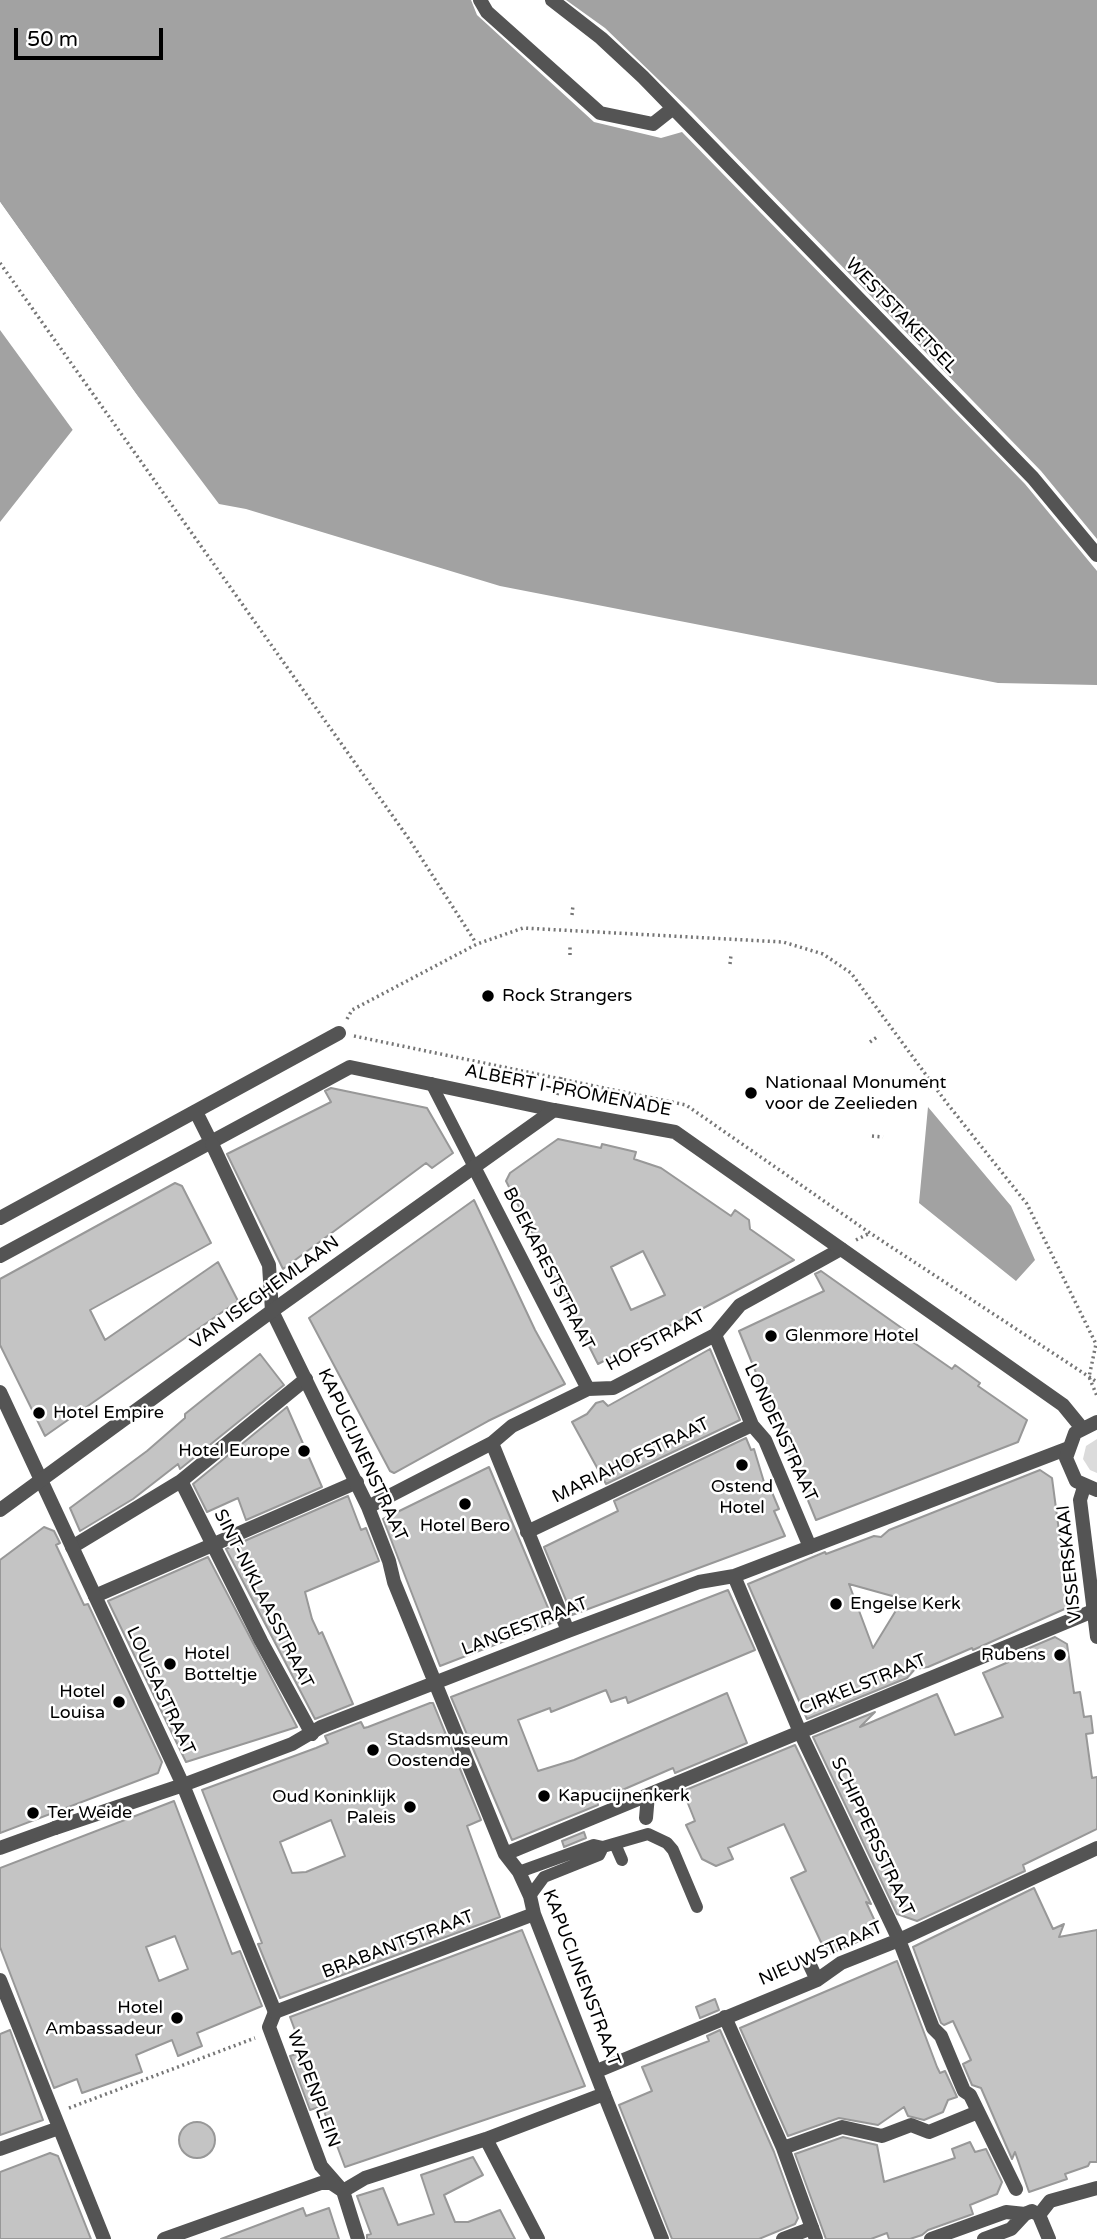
<!DOCTYPE html>
<style>
body{margin:0}
#map{position:relative;width:1097px;height:2239px;overflow:hidden;background:#fff;font-family:"Varela Round",sans-serif}
canvas{display:block}
.scale{position:absolute;left:14px;top:28px;width:149px;height:32px;box-sizing:border-box;border:4px solid #000;border-top:0;padding-left:9px;font-size:21px;line-height:24px;white-space:nowrap;color:#000;-webkit-text-stroke:5px #fff;paint-order:stroke}
</style>
<div id="map">
<canvas width="1097" height="2239"></canvas>
<div class="scale">50 m</div>
</div>
<script>
const ctx = document.querySelector('canvas').getContext('2d');
ctx.lineJoin = 'round';
function paint(path, color) { ctx.fillStyle = color; ctx.fill(path, 'evenodd'); }
const poly = rows => new Path2D(rows.map(r => 'M' + r).join(''));
function strokePath(path, color, width, dash) { ctx.strokeStyle = color; ctx.lineWidth = width; ctx.lineCap = dash ? 'butt' : 'round'; ctx.setLineDash(dash || []); ctx.stroke(path); }
function write(font, color, halo, rows, align = 'center') {
  ctx.font = font + ' "Varela Round",sans-serif'; ctx.lineWidth = 5; ctx.setLineDash([]); ctx.textBaseline = 'middle'; ctx.strokeStyle = halo; ctx.fillStyle = color; for (const [text, x, y, turn = 0] of rows) {
    ctx.save(); ctx.translate(x, y); ctx.rotate((+turn || 0) * Math.PI / 180); ctx.textAlign = isNaN(turn) ? turn : align; if (halo) ctx.strokeText(text, 0, 0); ctx.fillText(text, 0, 0); ctx.restore();
  }
}
paint(poly([
 [1097,1439,1097,1473,1090,1470,1083,1459,1086,1446]
]), '#dbdbdb');
paint(poly([
 [0,0,1097,0,1097,685,998,683,500,586,246,509,219,504,134,391,0,202],
 [0,302,82,418,0,522],
 [928,1107,1011,1206,1035,1260,1016,1281,919,1203]
]), '#a2a2a2');
paint(poly([
 [471,0,566,0,605,28,691,111,1041,471,1097,539,1097,571,1025,484,682,132,661,138,594,122,477,15],
 [0,202,134,391,172,447,0,208],
 [0,299,85,417,75,433,0,330]
]), '#fff');
const building = poly([
 [331,1088,427,1108,453,1153,432,1168,426,1163,283,1269,227,1154,331,1102,325,1091,331,1088],
 [558,1139,601,1148,602,1144,636,1152,634,1159,661,1168,731,1216,735,1210,749,1220,750,1229,794,1260,598,1364,506,1181,510,1173,558,1139],
 [643,1251,665,1295,631,1310,611,1267,643,1251],
 [175,1183,182,1186,211,1243,90,1310,105,1340,218,1262,238,1301,45,1436,0,1345,0,1279,175,1183],
 [474,1200,535,1330,565,1384,488,1421,394,1473,390,1471,309,1318,474,1200],
 [821,1271,913,1336,910,1340,952,1369,955,1365,980,1383,978,1386,1027,1420,1018,1442,816,1520,739,1331,824,1291,815,1274,821,1271],
 [710,1349,740,1420,606,1484,572,1422,587,1414,596,1403,603,1401,608,1406,710,1349],
 [260,1354,284,1385,180,1469,178,1464,133,1499,80,1531,70,1508,147,1451,185,1418,185,1414,260,1354],
 [287,1407,322,1487,246,1520,238,1498,207,1512,193,1484,287,1407],
 [746,1438,751,1450,754,1449,767,1492,771,1490,779,1509,774,1511,785,1536,572,1615,544,1547,618,1511,614,1501,746,1438],
 [489,1467,554,1622,440,1666,383,1519,489,1467],
 [1040,1470,1052,1478,1069,1607,973,1650,972,1648,928,1667,915,1669,907,1678,807,1719,748,1584,825,1552,826,1554,874,1536,881,1537,889,1530,1040,1470],
 [849,1584,903,1599,873,1648,849,1584],
 [348,1496,361,1530,366,1528,379,1561,305,1592,312,1619,319,1634,322,1632,353,1704,315,1719,226,1549,348,1496],
 [44,1527,54,1531,60,1543,56,1545,84,1605,88,1604,162,1762,158,1773,0,1833,0,1560,44,1527],
 [208,1557,297,1727,186,1762,108,1601,208,1557],
 [728,1590,755,1650,628,1703,626,1697,611,1702,606,1690,551,1712,550,1708,518,1720,538,1771,574,1760,727,1693,747,1743,675,1773,673,1768,597,1801,598,1805,512,1840,451,1697,728,1590],
 [1055,1637,1067,1644,1074,1693,1080,1692,1084,1717,1091,1716,1093,1733,1086,1734,1092,1778,1097,1777,1097,1829,1023,1865,1025,1871,917,1921,897,1914,813,1737,875,1712,860,1727,937,1694,955,1735,1003,1717,983,1673,1027,1654,1015,1654,1055,1637],
 [430,1703,433,1703,481,1820,467,1826,500,1917,280,1998,258,1944,262,1943,202,1790,316,1748,328,1743,325,1736,361,1722,364,1728,368,1727,430,1703],
 [331,1820,345,1856,306,1872,292,1873,280,1842,331,1820],
 [795,1745,871,1904,866,1902,880,1932,827,1955,791,1878,806,1871,784,1824,728,1848,733,1859,716,1866,702,1859,686,1825,695,1821,683,1791,795,1745],
 [174,1801,232,1954,240,1951,262,2006,197,2033,202,2046,178,2056,172,2040,136,2055,142,2072,82,2093,77,2079,54,2088,0,1947,0,1868,174,1801],
 [175,1936,188,1969,159,1981,146,1947,175,1936],
 [584,1832,586,1838,564,1847,562,1841,584,1832],
 [1034,1888,1053,1929,1064,1924,1059,1937,1097,1930,1097,2162,1090,2162,1088,2166,1065,2174,1067,2179,1029,2192,1015,2152,1012,2159,981,2088,972,2085,963,2064,971,2060,953,2021,944,2025,941,2023,913,1947,1034,1888],
 [522,1930,585,2086,345,2167,322,2106,310,2110,290,2056,303,2052,290,2017,522,1930],
 [897,1961,937,2067,940,2073,945,2071,957,2097,948,2100,943,2112,924,2120,908,2116,904,2107,878,2125,839,2118,788,2136,740,2028,897,1961],
 [715,1999,719,2010,700,2018,696,2007,715,1999],
 [10,2030,43,2120,0,2135,0,2034,10,2030],
 [720,2030,774,2152,798,2218,795,2224,759,2239,672,2239,619,2105,652,2091,642,2067,709,2041,707,2036,720,2030],
 '179 2140a18 18 0 1 1 36 0a18 18 0 1 1-36 0Z',
 [843,2137,877,2145,884,2182,955,2158,952,2149,970,2142,975,2152,986,2149,1002,2182,997,2194,970,2205,973,2214,928,2230,922,2235,910,2239,889,2239,887,2233,871,2239,826,2239,795,2154,843,2137],
 [50,2153,58,2156,91,2239,0,2239,0,2172,50,2153],
 [473,2157,483,2175,444,2195,455,2222,468,2222,500,2210,515,2239,367,2239,367,2235,371,2234,357,2196,383,2188,398,2225,434,2214,421,2175,473,2157],
 [303,2208,306,2216,329,2208,339,2239,221,2239,303,2208]
]);
paint(building, '#c4c4c4');
strokePath(building, '#989898', 2);
strokePath(poly([
 [0,263,409,839,476,943],
 [572,915,573,905],
 [570,955,570,947],
 [730,964,731,955],
 [347,1019,352,1010,477,944,523,928,783,942,823,954,851,973,946,1102,1027,1204,1096,1344,1089,1377,1097,1396],
 [354,1036,686,1105,870,1233,1097,1382],
 [870,1042,877,1037],
 [557,1095,561,1077],
 [872,1136,883,1137],
 [856,1240,870,1233],
 [69,2108,255,2038]
]), '#767676', 3.5, [2, 3.5]);
strokePath(poly([
 [431,1083,474,1167],
 [615,1844,622,1860],
 [603,1847,648,1834,667,1843,673,1850,697,1907],
 [519,1872,594,1845,603,1847,599,1855,544,1877,530,1896]
]), '#545454', 12);
strokePath(poly([
 [480,0,487,12,600,113,653,124,672,109],
 [552,0,601,38,643,77,1033,478,1097,555],
 [196,1112,212,1144],
 [0,1218,339,1033],
 [0,1256,350,1067,554,1110],
 [181,1481,261,1641,312,1734],
 [72,1547,181,1481,306,1379],
 [95,1596,357,1482],
 [0,1848,55,1828],
 [0,1980,104,2239],
 [275,2012,269,2027,321,2166,342,2190],
 [604,2094,662,2239],
 [0,2149,59,2128],
 [1039,2215,1050,2201,1097,2188],
 [783,2239,812,2228],
 [931,2239,1006,2212,1025,2214,1032,2211,1039,2215,1049,2239],
 [984,2239,1011,2229,1025,2214]
]), '#545454', 14);
strokePath(poly([
 [212,1144,269,1265,272,1311,368,1507,389,1561,394,1582,505,1854,519,1872,530,1896,534,1914,604,2094,486,2139,365,2178,343,2191],
 [474,1167,588,1389],
 [715,1335,752,1425,765,1440,810,1547],
 [0,1392,183,1785,275,2012,534,1914],
 [492,1443,568,1631],
 [368,1507,492,1443,512,1426,588,1389,613,1388,715,1335,740,1305,841,1249],
 [527,1532,752,1425],
 [734,1576,800,1732,899,1940,933,2028,941,2036,964,2091,970,2095,1016,2189],
 [646,1818,648,1795],
 [55,1828,183,1785,292,1744,321,1727,568,1631,699,1582,734,1576,1066,1449],
 [505,1854,1093,1611],
 [808,1961,817,1980],
 [725,2017,783,2148,816,2239],
 [597,2071,817,1980,841,1963,899,1940,1097,1848],
 [486,2139,538,2239],
 [783,2148,842,2127,882,2136,911,2125,929,2132,978,2112],
 [343,2191,358,2239],
 [164,2239,321,2183,331,2183,343,2191]
]), '#545454', 14);
strokePath(poly([
 [1097,1422,1075,1433,1066,1458,1076,1481,1097,1490],
 [1084,1487,1080,1500,1097,1637],
 [0,1510,272,1311,554,1110,675,1132,1063,1405,1081,1427]
]), '#545454', 14);
for (const [x, y, r, color] of [
 [488,996,7,"#000"],
 [751,1093,7,"#000"],
 [771,1336,7,"#000"],
 [39,1413,7,"#000"],
 [304,1451,7,"#000"],
 [742,1465,7,"#000"],
 [465,1504,7,"#000"],
 [836,1604,7,"#000"],
 [1060,1655,7,"#000"],
 [170,1664,7,"#000"],
 [119,1702,7,"#000"],
 [373,1750,7,"#000"],
 [544,1796,7,"#000"],
 [410,1807,7,"#000"],
 [33,1813,7,"#000"],
 [177,2018,7,"#000"]
]) { const dot = new Path2D(); dot.arc(x, y, r, 0, 2 * Math.PI); ctx.fillStyle = color; ctx.fill(dot); strokePath(dot, '#fff', 2.5); }
write('18px', '#000', '#fff', [
 ["WESTSTAKETSEL",901,316,46],
 ["ALBERT I-PROMENADE",568,1091,11],
 ["BOEKARESTSTRAAT",548,1269,63],
 ["VAN ISEGHEMLAAN",265,1293,-36],
 ["HOFSTRAAT",656,1341,-28],
 ["LONDENSTRAAT",780,1433,65],
 ["KAPUCIJNENSTRAAT",362,1455,65],
 ["MARIAHOFSTRAAT",631,1461,-26],
 ["VISSERSKAAI",1070,1564,-96],
 ["SINT-NIKLAASSTRAAT",263,1599,63],
 ["LANGESTRAAT",525,1627,-21],
 ["CIRKELSTRAAT",863,1685,-22],
 ["LOUISASTRAAT",160,1691,65],
 ["SCHIPPERSSTRAAT",872,1837,65],
 ["BRABANTSTRAAT",398,1945,-21],
 ["NIEUWSTRAAT",821,1954,-24],
 ["KAPUCIJNENSTRAAT",581,1978,69],
 ["WAPENPLEIN",313,2089,70]
]);
write('18px', '#000', '#fff', [
 ["Rock Strangers",502,996],
 ["Nationaal Monument",765,1083],
 ["voor de Zeelieden",765,1104],
 ["Glenmore Hotel",785,1336],
 ["Hotel Empire",53,1413],
 ["Hotel Europe",290,1451,"right"],
 ["Ostend",742,1487,"center"],
 ["Hotel",742,1508,"center"],
 ["Hotel Bero",465,1526,"center"],
 ["Engelse Kerk",850,1604],
 ["Hotel",184,1654],
 ["Botteltje",184,1675],
 ["Rubens",1046,1655,"right"],
 ["Hotel",105,1692,"right"],
 ["Louisa",105,1713,"right"],
 ["Stadsmuseum",387,1740],
 ["Oostende",387,1761],
 ["Kapucijnenkerk",558,1796],
 ["Oud Koninklijk",396,1797,"right"],
 ["Paleis",396,1818,"right"],
 ["Ter Weide",47,1813],
 ["Hotel",163,2008,"right"],
 ["Ambassadeur",163,2029,"right"]
], 'left');
</script>
